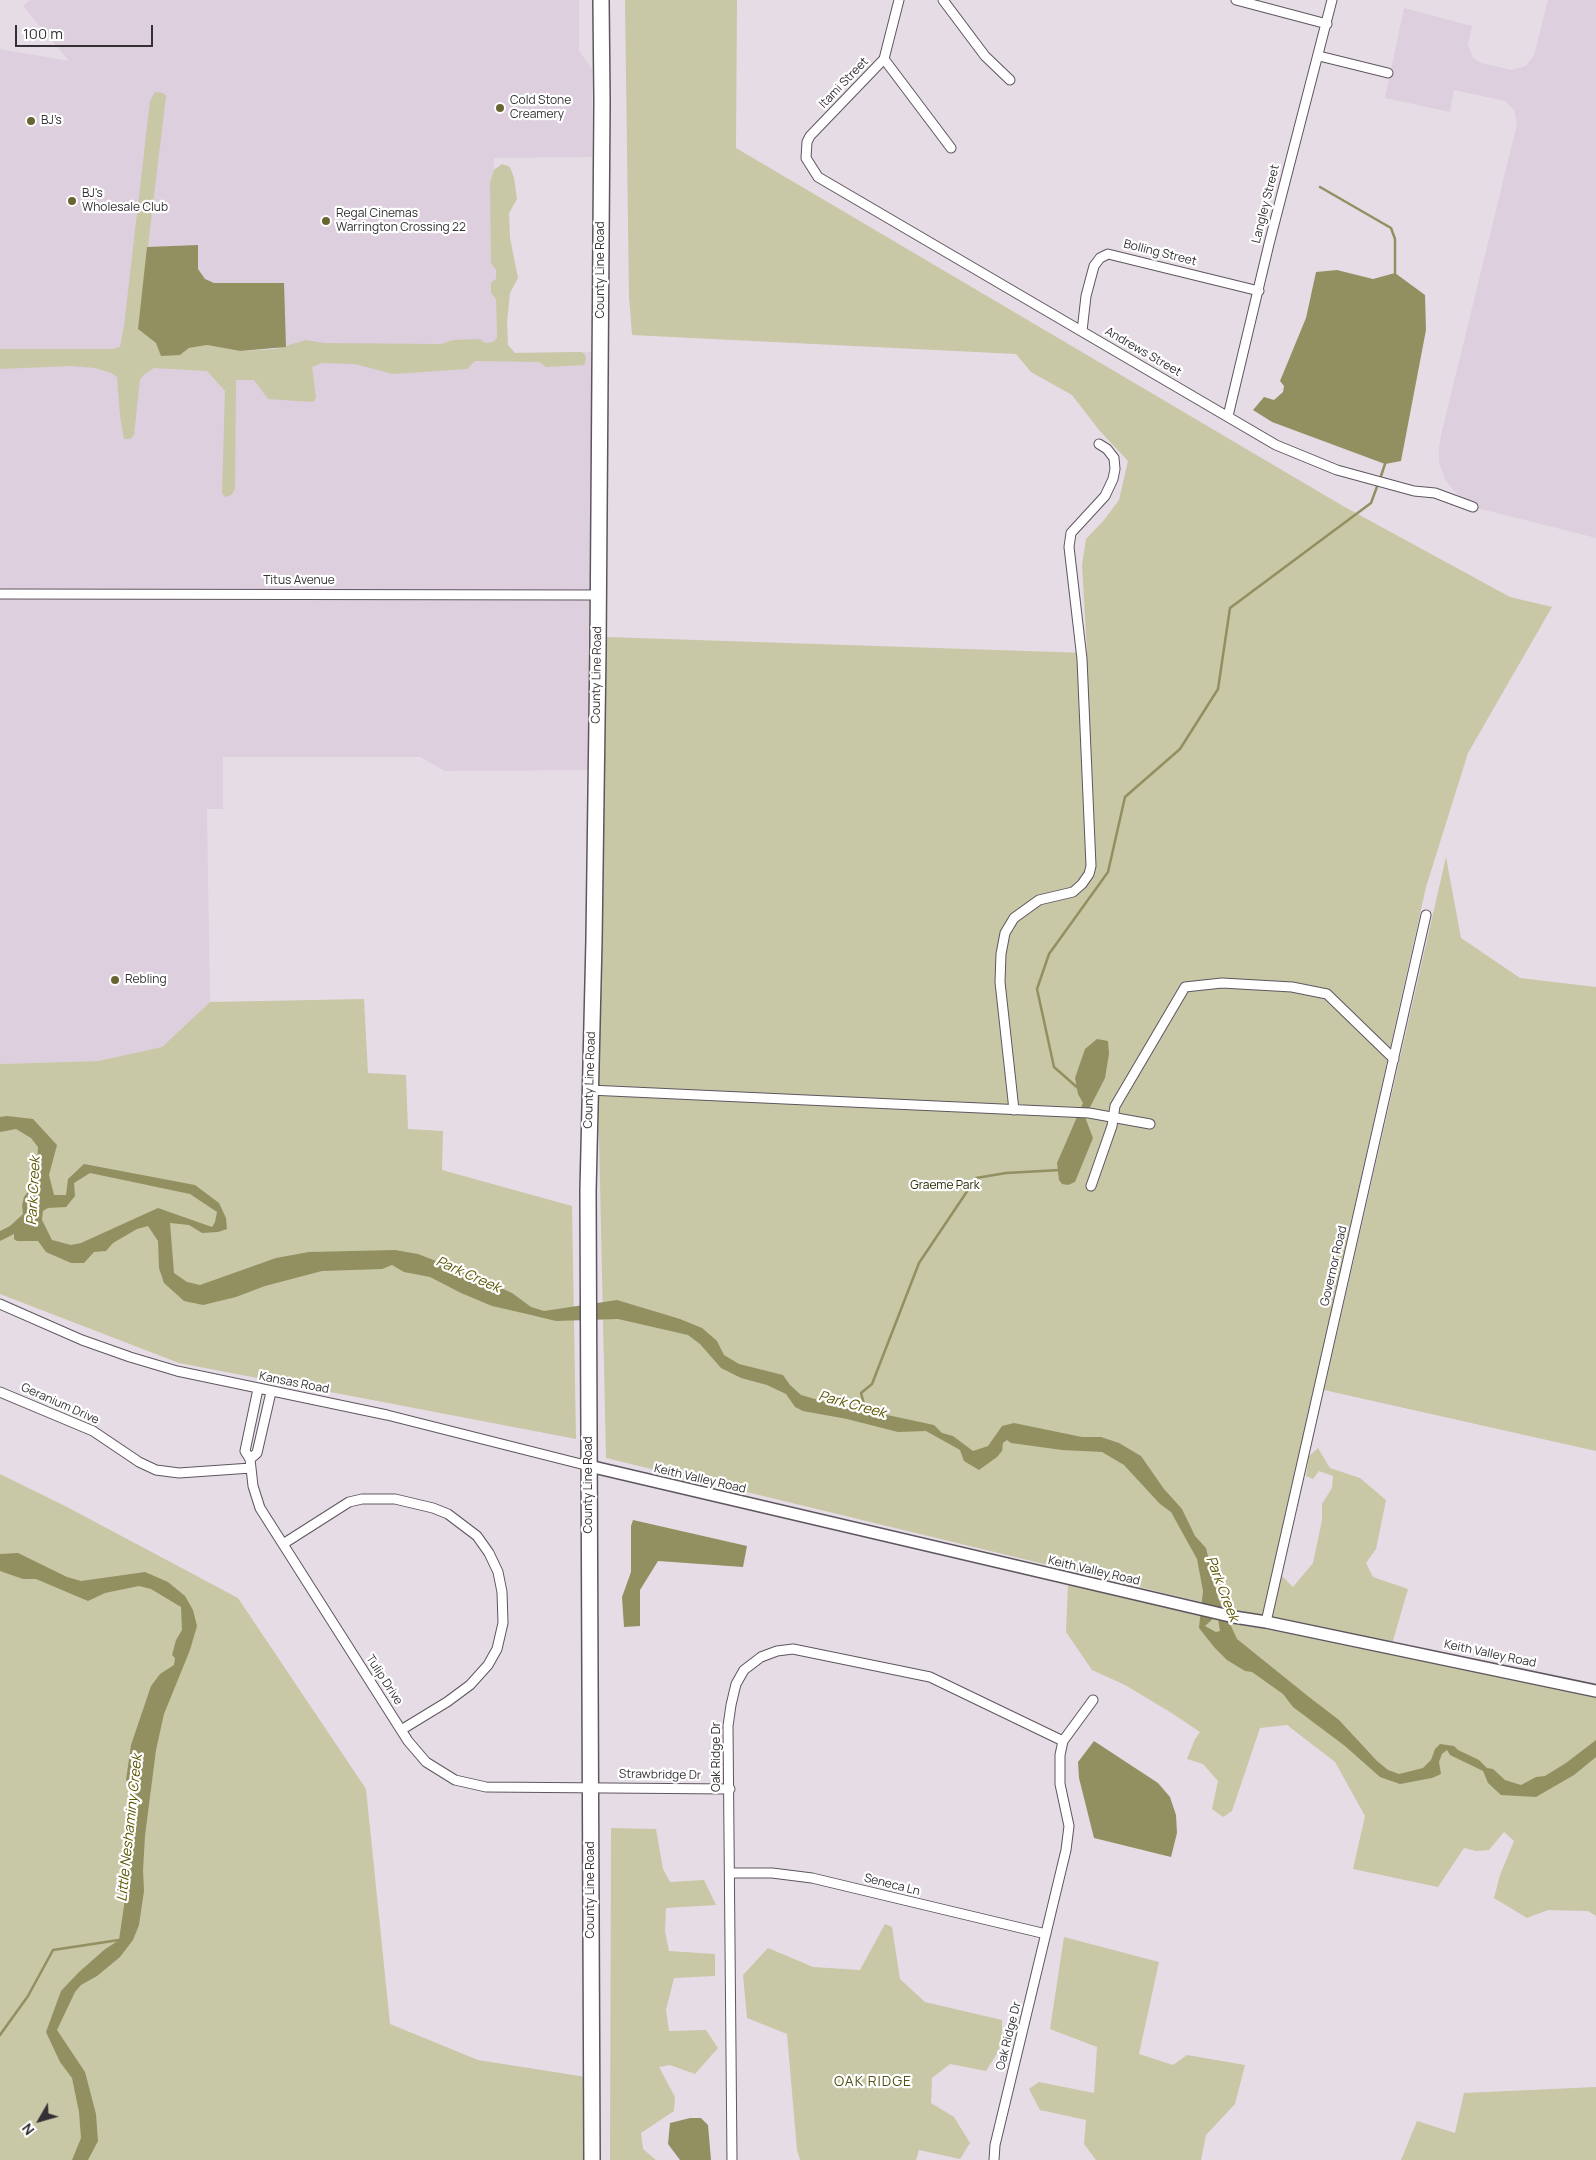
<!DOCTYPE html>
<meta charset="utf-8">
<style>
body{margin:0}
#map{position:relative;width:1596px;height:2160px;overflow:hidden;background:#e6dce6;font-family:Manrope,sans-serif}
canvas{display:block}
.north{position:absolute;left:15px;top:2095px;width:50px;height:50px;-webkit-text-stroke:4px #fff;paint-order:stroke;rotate:232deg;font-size:14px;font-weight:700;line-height:20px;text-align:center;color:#343135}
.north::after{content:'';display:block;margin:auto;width:18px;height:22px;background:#343135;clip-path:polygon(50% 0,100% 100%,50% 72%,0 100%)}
.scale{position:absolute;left:15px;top:25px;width:138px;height:22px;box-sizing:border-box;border:2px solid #343135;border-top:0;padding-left:6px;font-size:15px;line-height:18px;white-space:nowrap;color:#343135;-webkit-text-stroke:4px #fff;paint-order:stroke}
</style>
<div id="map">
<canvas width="1596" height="2160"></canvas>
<div class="north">N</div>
<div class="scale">100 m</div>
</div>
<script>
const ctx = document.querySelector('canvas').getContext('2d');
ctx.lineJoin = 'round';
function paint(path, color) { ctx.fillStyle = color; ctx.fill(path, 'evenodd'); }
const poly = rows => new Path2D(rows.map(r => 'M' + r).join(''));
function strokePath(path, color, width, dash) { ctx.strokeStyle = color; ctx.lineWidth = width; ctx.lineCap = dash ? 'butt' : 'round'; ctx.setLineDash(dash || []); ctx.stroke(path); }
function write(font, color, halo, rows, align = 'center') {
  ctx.font = font + ' Manrope,sans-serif'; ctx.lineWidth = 4.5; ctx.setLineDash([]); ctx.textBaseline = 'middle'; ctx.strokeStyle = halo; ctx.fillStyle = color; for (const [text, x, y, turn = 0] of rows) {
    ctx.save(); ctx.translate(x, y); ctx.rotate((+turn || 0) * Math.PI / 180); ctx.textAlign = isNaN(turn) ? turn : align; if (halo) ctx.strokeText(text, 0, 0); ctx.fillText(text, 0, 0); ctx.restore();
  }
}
paint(poly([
 [30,0,579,0,579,51,592,69,592,157,494,158,497,353,592,352,592,770,445,771,420,757,223,757,223,809,207,809,210,1002,162,1047,98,1061,0,1064,0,49,69,61,23,6],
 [275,292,276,355,135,356],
 [1548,0,1596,0,1596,538,1473,507,1458,495,1446,481,1439,463,1439,448,1441,435,1517,124,1514,110,1505,101,1454,90,1450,112,1385,98,1404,8,1472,26,1468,45,1473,58,1482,63,1512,70,1526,66,1534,55]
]), '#decfde');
paint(poly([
 [625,0,737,0,736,148,1343,506,1510,597,1552,607,1468,753,1426,887,1263,1617,606,1458,598,1092,606,637,1087,653,1082,565,1086,539,1104,520,1119,500,1128,461,1099,430,1072,395,1031,372,1016,354,632,335,629,297],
 [155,92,163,93,166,96,138,329,156,343,180,355,189,348,207,345,240,351,276,349,306,340,324,343,441,344,453,340,480,339,485,343,493,342,497,338,496,299,491,293,491,283,496,279,496,270,491,263,490,183,494,170,502,164,510,167,514,178,517,199,509,213,510,238,518,278,510,293,507,322,508,345,515,353,581,352,585,354,586,360,584,365,546,367,539,362,475,361,467,369,393,374,355,364,322,363,312,367,316,397,313,402,268,399,254,380,236,380,235,489,231,495,225,497,222,493,225,391,207,371,154,368,145,374,140,379,134,435,130,439,124,439,120,416,117,377,111,373,95,368,70,366,0,369,0,349,112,349,120,347,124,326,150,101],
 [1446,857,1461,938,1520,978,1596,987,1596,1451,1324,1390],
 [364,999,368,1073,406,1075,408,1129,443,1131,442,1170,572,1206,576,1439,179,1363,0,1294,0,1064,98,1061,162,1047,210,1002],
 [1318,1448,1330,1468,1360,1478,1386,1500,1376,1549,1366,1563,1373,1577,1408,1589,1392,1644,1271,1619,1282,1576,1293,1587,1313,1563,1322,1520,1322,1504,1332,1488,1333,1476,1319,1471,1313,1479,1306,1476,1309,1456],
 [0,1474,67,1507,238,1598,366,1789,390,2024,478,2060,586,2077,585,2160,0,2160],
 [1068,1584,1596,1690,1596,1916,1588,1911,1548,1910,1527,1918,1494,1898,1500,1875,1514,1841,1504,1832,1489,1850,1476,1851,1464,1848,1438,1887,1353,1869,1365,1816,1335,1762,1287,1725,1260,1728,1232,1811,1223,1817,1212,1809,1218,1781,1203,1764,1187,1759,1195,1739,1200,1732,1170,1712,1125,1685,1092,1670,1066,1632],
 [611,1828,656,1829,663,1869,670,1882,704,1880,716,1905,666,1908,665,1931,669,1951,715,1954,715,1976,674,1978,666,2010,669,2031,706,2030,718,2048,695,2074,670,2065,659,2067,675,2097,674,2111,641,2133,643,2149,656,2160,610,2160],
 [885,1924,892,1927,900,1979,925,2002,1002,2020,1002,2040,998,2052,986,2071,950,2064,932,2078,931,2103,954,2117,970,2143,960,2159,919,2150,916,2160,800,2160,797,2150,787,2034,747,2018,743,1975,768,1948,813,1967,860,1970],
 [1064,1937,1159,1962,1139,2054,1173,2065,1187,2055,1245,2065,1235,2104,1206,2135,1201,2160,1096,2160,1084,2144,1086,2120,1040,2110,1029,2089,1039,2082,1094,2093,1097,2047,1050,2029],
 [1596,2087,1596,2160,1401,2160,1417,2121,1455,2133,1464,2093]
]), '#c8c7a6');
paint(poly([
 [198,245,198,269,205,279,214,283,284,283,286,347,240,351,207,345,189,348,180,355,161,356,156,343,138,329,147,247],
 [1337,270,1373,279,1395,273,1425,295,1426,330,1401,461,1385,464,1272,422,1253,410,1264,397,1274,400,1283,392,1284,386,1280,381,1306,318,1316,272],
 [1097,1039,1108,1041,1109,1054,1105,1078,1085,1117,1093,1138,1075,1182,1068,1185,1062,1184,1059,1180,1057,1163,1083,1103,1078,1094,1075,1078,1085,1049],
 [7,1116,33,1119,57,1145,49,1175,54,1195,66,1195,68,1179,84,1164,195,1185,219,1203,226,1218,227,1229,218,1232,202,1233,189,1225,170,1223,174,1273,187,1282,200,1285,276,1258,309,1252,395,1250,418,1254,477,1277,512,1293,531,1307,544,1311,617,1300,680,1319,702,1328,717,1341,724,1355,739,1364,783,1375,790,1385,801,1395,864,1413,878,1413,934,1425,942,1433,953,1436,973,1451,988,1446,1002,1426,1014,1423,1082,1437,1101,1437,1119,1443,1141,1456,1164,1489,1182,1509,1195,1536,1206,1548,1218,1598,1237,1639,1309,1697,1339,1720,1377,1761,1388,1770,1399,1774,1423,1768,1431,1760,1435,1749,1440,1744,1454,1746,1458,1750,1479,1760,1487,1768,1493,1769,1505,1780,1521,1785,1536,1777,1545,1776,1566,1763,1596,1740,1596,1757,1574,1775,1536,1797,1501,1795,1488,1783,1483,1771,1450,1755,1447,1750,1442,1754,1439,1762,1441,1774,1432,1778,1400,1784,1380,1777,1345,1746,1293,1707,1283,1694,1252,1672,1245,1671,1227,1660,1214,1647,1199,1628,1203,1591,1197,1559,1171,1512,1160,1504,1124,1465,1102,1452,1062,1450,1011,1443,1007,1440,1003,1443,1002,1451,997,1457,979,1470,964,1461,960,1450,926,1431,898,1432,847,1419,803,1411,795,1407,786,1394,767,1385,741,1378,721,1368,700,1344,688,1335,618,1319,556,1321,527,1314,492,1306,461,1293,430,1277,404,1272,392,1265,382,1269,322,1271,265,1286,236,1297,203,1305,184,1301,164,1283,159,1268,158,1241,148,1226,137,1229,113,1243,106,1251,94,1252,84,1263,71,1263,46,1252,38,1241,17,1241,14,1239,14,1234,0,1241,0,1231,10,1226,23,1214,22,1205,24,1197,33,1185,37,1167,38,1147,31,1138,16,1129,0,1132,0,1117],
 [90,1173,190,1194,217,1212,215,1222,212,1227,158,1208,81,1243,71,1245,52,1240,42,1220,43,1211,48,1208,66,1207,75,1196,74,1183],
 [31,1198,36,1205,36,1211,35,1216,28,1221,26,1218,29,1211,27,1206,29,1199],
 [1215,1617,1218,1618,1220,1631,1216,1632,1205,1626],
 [633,1520,747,1546,743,1567,658,1561,640,1590,640,1626,624,1627,622,1597,631,1572,631,1526],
 [18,1553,67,1577,81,1581,145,1572,168,1582,185,1596,193,1610,197,1626,190,1650,164,1714,156,1750,145,1836,143,1870,144,1891,139,1925,133,1940,120,1957,97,1976,81,1985,75,1992,57,2030,85,2072,96,2114,98,2141,88,2160,72,2160,81,2138,79,2112,72,2078,60,2062,46,2032,61,1991,78,1973,104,1950,119,1940,127,1885,125,1846,132,1790,126,1780,131,1745,151,1686,160,1674,174,1665,175,1658,172,1655,176,1640,182,1630,181,1607,151,1589,139,1586,105,1593,88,1601,36,1579,23,1579,0,1571,0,1554],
 [1094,1741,1158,1783,1170,1797,1176,1815,1177,1833,1171,1857,1094,1838,1079,1778,1078,1762],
 [690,2118,701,2118,708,2125,711,2160,680,2160,668,2144,670,2123]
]), '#929061');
strokePath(poly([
 [1320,187,1391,228,1395,239,1395,273],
 [1380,479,1385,464],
 [1079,1089,1054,1067,1037,989,1049,954,1108,872,1125,797,1180,749,1218,689,1230,608,1371,503,1378,484],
 [867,1415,861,1393,872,1384,919,1263,976,1178,1006,1173,1060,1170],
 [0,2035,28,1996,53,1950,119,1940]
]), '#929061', 2.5);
const minor = poly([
 [899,0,884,59,810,136,807,142,806,158,818,177,1276,445,1337,470,1414,491,1435,493,1473,507],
 [943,0,985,56,1010,80],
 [1236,0,1327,24],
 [1319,56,1388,73],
 [884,59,951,148],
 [1082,331,1086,296,1094,266,1100,258,1108,254,1259,291],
 [1228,416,1269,244,1332,0],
 [0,594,598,595],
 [589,1090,1089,1113,1150,1124],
 [1014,1110,1000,982,1001,954,1005,933,1014,918,1039,900,1073,892,1082,884,1089,874,1091,866,1082,659,1069,547,1071,533,1105,496,1113,479,1115,469,1114,458,1107,449,1099,444],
 [1091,1186,1112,1126,1115,1106,1185,987,1222,983,1292,987,1327,994,1394,1059],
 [0,1304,82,1340,130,1357,177,1371,387,1415,589,1466],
 [258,1389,245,1451,250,1459,253,1486,260,1508,408,1741,426,1762,455,1780,486,1787,730,1789],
 [0,1392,93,1431,139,1462,156,1470,179,1473,251,1468],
 [250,1459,257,1453,271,1392],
 [283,1544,349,1502,362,1499,395,1499,433,1508,448,1514,477,1536,489,1553,498,1572,502,1592,503,1623,497,1649,488,1665,470,1685,447,1702,401,1730],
 [1266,1622,1426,915],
 [730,1873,772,1873,812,1878,1046,1934],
 [732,2160,728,1726,731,1705,736,1684,744,1670,761,1657,777,1651,793,1649,930,1677,1063,1741,1093,1700],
 [994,2160,995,2145,1066,1850,1069,1826,1060,1784,1060,1755,1063,1741]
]);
const tertiary = poly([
 [589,1466,1234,1617,1266,1622,1596,1691]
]);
const primary = poly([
 [592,2160,588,1191,594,940,598,648,602,101,601,0]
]);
strokePath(minor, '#5e565e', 11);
strokePath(tertiary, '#5e565e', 14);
strokePath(primary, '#5e565e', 18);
strokePath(minor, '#fff', 9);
strokePath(tertiary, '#fff', 11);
strokePath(primary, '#fff', 15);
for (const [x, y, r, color] of [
 [500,108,5,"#686532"],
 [31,121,5,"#686532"],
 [72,201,5,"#686532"],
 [326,221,5,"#686532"],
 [115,980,5,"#686532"]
]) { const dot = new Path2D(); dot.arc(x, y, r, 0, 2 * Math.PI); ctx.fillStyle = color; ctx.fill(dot); strokePath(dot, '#fff', 2); }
write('12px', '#343135', '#fff', [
 ["Itami Street",844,83,-46],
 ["Langley Street",1266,204,-76],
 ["Bolling Street",1160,253,14],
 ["County Line Road",601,270,-90],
 ["Andrews Street",1143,352,30],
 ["Titus Avenue",299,581],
 ["County Line Road",597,675,-89],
 ["County Line Road",590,1080,-88],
 ["Governor Road",1334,1266,-77],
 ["Kansas Road",294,1383,11],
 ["Geranium Drive",60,1404,24],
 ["Keith Valley Road",700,1479,13],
 ["County Line Road",589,1485,-90],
 ["Keith Valley Road",1094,1571,13],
 ["Keith Valley Road",1490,1654,12],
 ["Tulip Drive",384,1680,57],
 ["Oak Ridge Dr",717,1757,-90],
 ["Strawbridge Dr",660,1775,1],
 ["Seneca Ln",892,1885,14],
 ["County Line Road",591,1890,-90],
 ["Oak Ridge Dr",1009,2036,-76]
]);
write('12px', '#343135', '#fff', [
 ["Cold Stone",510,101],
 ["Creamery",510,115],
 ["BJ’s",41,121],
 ["BJ's",82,194],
 ["Wholesale Club",82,208],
 ["Regal Cinemas",336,214],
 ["Warrington Crossing 22",336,228],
 ["Rebling",125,980]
], 'left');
write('12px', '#2d2a03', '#fff', [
 ["Graeme Park",945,1186]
]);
write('italic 14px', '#5a5500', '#fff', [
 ["Park Creek",34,1191,-87],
 ["Park Creek",468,1275,24],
 ["Park Creek",852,1405,15],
 ["Park Creek",1222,1589,69],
 ["Little Neshaminy Creek",130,1828,-84]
]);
ctx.letterSpacing = '1px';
write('14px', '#555114', '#fff', [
 ["OAK RIDGE",873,2082]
]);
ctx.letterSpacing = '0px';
</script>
